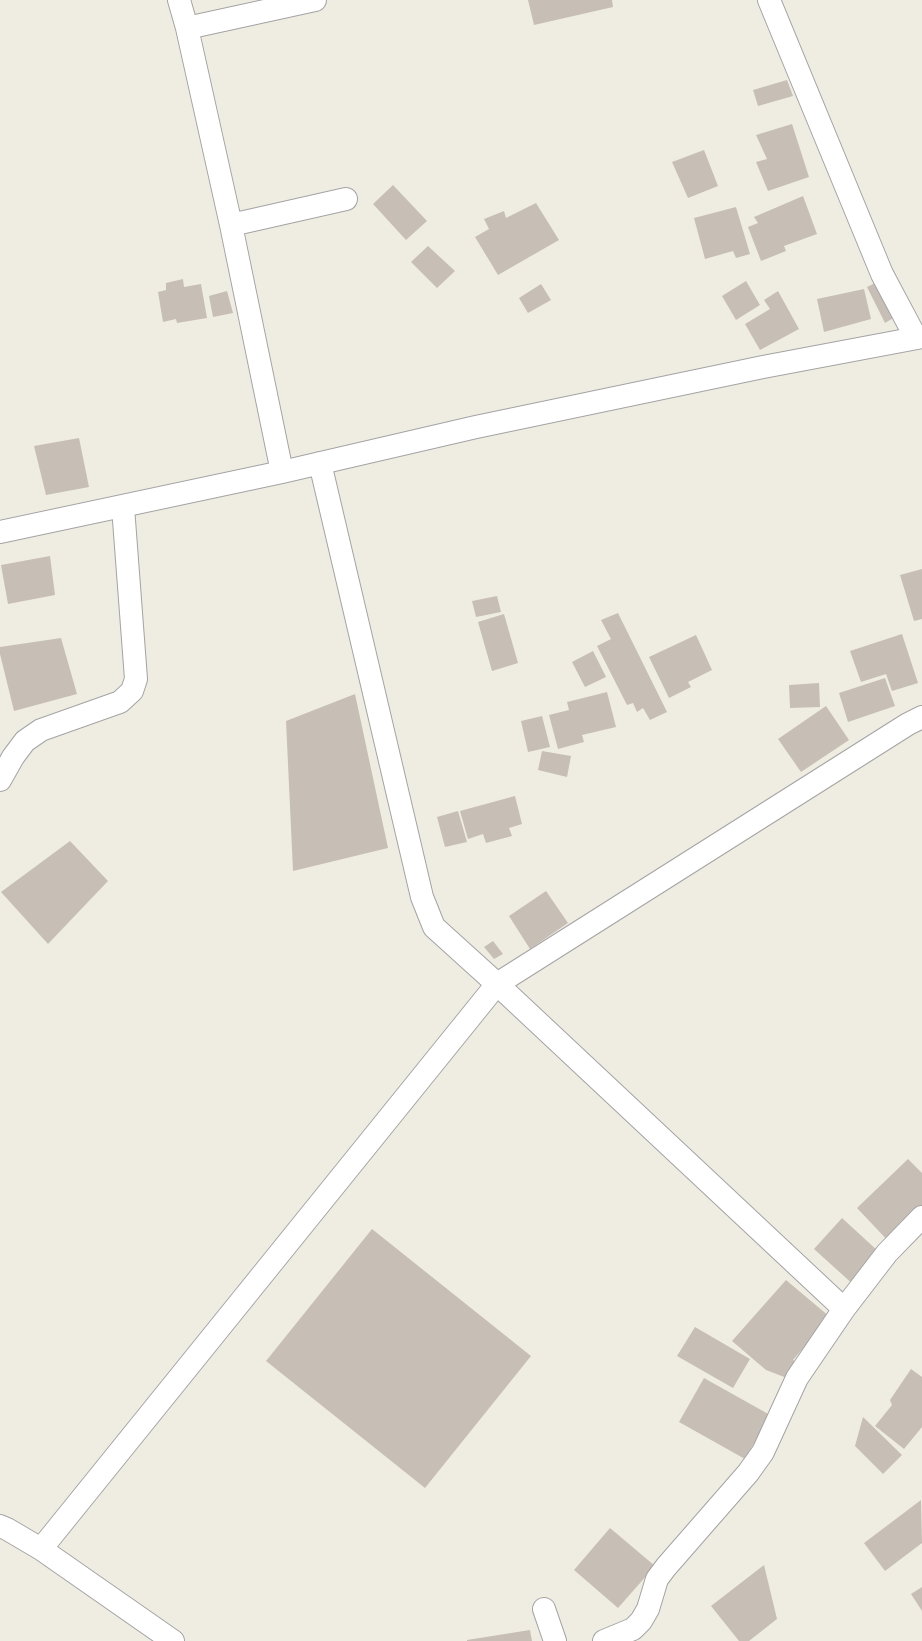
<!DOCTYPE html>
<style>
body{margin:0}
canvas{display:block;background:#efece2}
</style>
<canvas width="922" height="1641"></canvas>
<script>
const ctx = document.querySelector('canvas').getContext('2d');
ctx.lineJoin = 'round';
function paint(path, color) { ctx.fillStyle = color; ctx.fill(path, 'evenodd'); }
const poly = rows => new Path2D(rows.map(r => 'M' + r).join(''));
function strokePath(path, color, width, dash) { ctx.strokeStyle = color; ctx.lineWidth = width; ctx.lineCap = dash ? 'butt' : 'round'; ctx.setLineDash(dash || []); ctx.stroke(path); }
paint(poly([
 [528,0,612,0,613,7,534,25],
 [787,80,793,96,758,106,753,90],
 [792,124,809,177,768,191,756,162,767,159,756,135],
 [704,150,718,186,688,198,672,162],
 [393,185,427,221,406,240,373,204],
 [803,196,817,234,784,246,786,251,761,261,748,227,758,223,754,217],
 [536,203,559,240,498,275,475,237,489,229,484,219,504,211,506,218],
 [736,207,750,254,736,258,733,251,705,259,694,218],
 [428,246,455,271,437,288,411,262],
 [183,279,184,287,201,284,207,318,177,323,176,319,163,322,158,292,166,290,166,283],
 [746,281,760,305,736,320,722,296],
 [877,282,895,317,885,323,867,287],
 [541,284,551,300,528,313,519,298],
 [864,289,871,319,824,332,817,299],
 [227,291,233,313,213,317,209,296],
 [778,291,799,329,760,350,745,324,770,309,764,300],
 [79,438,89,487,46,495,34,446],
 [50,556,55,595,8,604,1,565],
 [922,569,922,619,914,621,900,575],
 [497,596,501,612,476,617,472,601],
 [618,613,667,712,650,720,643,708,637,712,633,703,627,705,597,646,611,639,601,620],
 [504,614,518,663,492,671,478,622],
 [902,634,918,683,892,691,886,674,861,682,850,651],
 [696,635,712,670,688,682,691,687,669,698,649,657],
 [61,638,77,694,14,711,0,654,0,647],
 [593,651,606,677,585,687,572,662],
 [885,678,895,706,848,722,839,693],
 [819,683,820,707,790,708,789,685],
 [607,692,616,727,582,735,584,742,558,749,549,715,569,710,567,702],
 [355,694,388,848,293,871,286,721],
 [826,706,849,740,801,772,778,739],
 [542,716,550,747,528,752,521,721],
 [542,751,571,756,567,777,538,770],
 [515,796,522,824,509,828,512,836,486,843,483,834,468,839,460,811],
 [458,811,467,842,445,847,437,817],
 [70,841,108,881,48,944,1,892],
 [546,891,568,923,530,949,509,916],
 [493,941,503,954,494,959,484,947],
 [908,1159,922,1173,922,1215,891,1244,857,1208],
 [842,1218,879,1252,856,1287,814,1249],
 [372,1229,531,1356,425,1488,266,1361],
 [786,1280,830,1317,793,1360,799,1364,787,1378,766,1370,732,1341],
 [695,1327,750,1359,733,1388,677,1356],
 [911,1369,922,1377,922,1427,904,1449,875,1426,892,1405,890,1400],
 [704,1378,770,1415,745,1459,679,1422],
 [863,1417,902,1455,883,1474,855,1446],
 [921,1500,922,1543,885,1571,864,1543],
 [610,1528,655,1566,618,1608,574,1570],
 [764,1565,777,1619,749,1641,739,1641,711,1606],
 [922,1587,922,1611,911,1594],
 [530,1630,532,1641,467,1641,467,1640]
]), '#c7bfb5');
const minor = poly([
 [179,0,187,28,231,225,282,472],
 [769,0,882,274,916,338],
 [187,28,315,0],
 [231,225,346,199],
 [320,463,422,897,434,927,497,984,844,1309],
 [0,532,282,472,476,427,763,367,922,337],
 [0,780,13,757,25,741,41,730,120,702,132,691,136,679,123,507],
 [0,1526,7,1529,41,1549,173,1641],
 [41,1549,497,984,908,724,922,717],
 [544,1609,555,1641],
 [604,1641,633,1629,641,1621,648,1609,657,1579,666,1567,748,1473,763,1452,797,1378,844,1309,887,1253,922,1217]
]);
strokePath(minor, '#a4a4a4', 24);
strokePath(minor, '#fff', 22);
</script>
